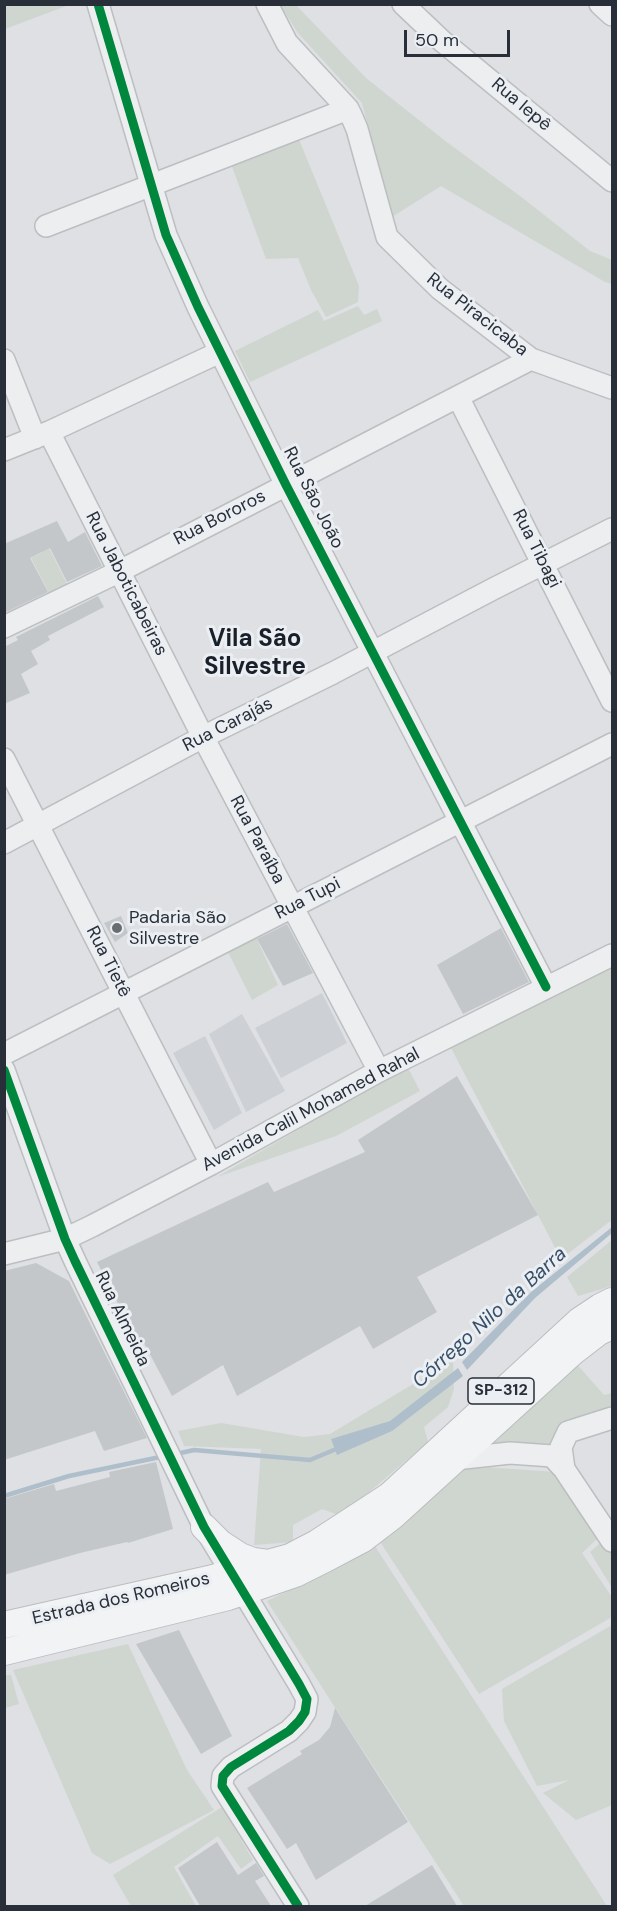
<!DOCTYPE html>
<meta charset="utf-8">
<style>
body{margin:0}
#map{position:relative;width:617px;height:1911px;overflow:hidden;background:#dee0e3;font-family:"DM Sans",sans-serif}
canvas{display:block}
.frame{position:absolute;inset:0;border:6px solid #282f39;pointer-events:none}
.scale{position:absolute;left:404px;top:30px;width:106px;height:27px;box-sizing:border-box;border:3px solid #282f39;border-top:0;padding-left:8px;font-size:18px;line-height:21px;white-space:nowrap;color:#282f39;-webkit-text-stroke:4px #ebeff3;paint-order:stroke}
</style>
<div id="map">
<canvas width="617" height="1911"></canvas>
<div class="frame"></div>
<div class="scale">50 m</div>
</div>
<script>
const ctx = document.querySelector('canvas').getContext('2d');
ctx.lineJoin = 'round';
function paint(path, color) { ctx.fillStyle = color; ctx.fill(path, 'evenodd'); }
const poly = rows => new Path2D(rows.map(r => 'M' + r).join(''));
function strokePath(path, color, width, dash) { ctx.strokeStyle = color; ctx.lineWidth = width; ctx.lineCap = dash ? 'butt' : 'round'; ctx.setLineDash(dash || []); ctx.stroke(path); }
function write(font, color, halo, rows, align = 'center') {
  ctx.font = font + ' "DM Sans",sans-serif'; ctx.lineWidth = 6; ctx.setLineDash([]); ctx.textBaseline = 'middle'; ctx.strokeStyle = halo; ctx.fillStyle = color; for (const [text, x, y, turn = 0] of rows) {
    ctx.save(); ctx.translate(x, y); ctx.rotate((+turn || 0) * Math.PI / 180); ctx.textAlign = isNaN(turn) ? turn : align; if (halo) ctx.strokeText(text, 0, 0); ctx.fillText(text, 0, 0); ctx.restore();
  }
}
paint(poly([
 [322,993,347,1043,281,1078,255,1028],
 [242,1014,285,1091,246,1112,209,1034],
 [205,1036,242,1113,214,1130,173,1053]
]), '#cdd0d5');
paint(poly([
 [5,4,69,4,69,5,5,29],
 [280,5,296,5,366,78,444,140,524,199,590,251,612,260,612,284,605,282,441,186,392,217,362,103,298,33],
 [298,137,359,286,358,302,326,317,311,290,298,258,266,259,230,161],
 [358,306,364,315,377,309,382,321,250,382,235,351,318,310,324,321],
 [47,544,67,584,49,593,31,558,43,552,41,547],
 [254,933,278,985,252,1000,226,948],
 [612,964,612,1221,609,1222,561,1259,450,1046],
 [407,1066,420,1091,336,1136,217,1177],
 [612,1240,612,1286,578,1296,567,1277],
 [453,1360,454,1389,448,1407,424,1427,428,1442,341,1516,322,1509,293,1525,293,1542,254,1545,261,1449,184,1446,178,1431,221,1423,304,1437,330,1434],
 [574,1361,604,1395,612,1393,612,1412,551,1449,471,1451],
 [456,1465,556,1472,598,1538,582,1553,612,1597,612,1617,479,1694,377,1537],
 [606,1538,612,1549,612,1588,590,1552],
 [373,1543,607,1906,464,1906,334,1706,267,1601,323,1574],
 [612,1625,612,1805,576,1820,543,1793,569,1780,537,1786,504,1721,502,1689],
 [128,1644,187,1770,214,1810,110,1864,92,1853,13,1670],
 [5,1675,11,1675,19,1704,5,1708],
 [222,1807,253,1860,241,1869,218,1836,174,1867,196,1906,131,1906,113,1875]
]), '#cfd6cf');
paint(poly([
 [612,1227,612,1233,535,1298,467,1370,462,1362,531,1292],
 [458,1368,463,1376,392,1431,337,1455,331,1439,390,1421]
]), '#afbecb');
strokePath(poly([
 [176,1454,194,1450,310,1460,341,1447],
 [4,1496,69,1476,165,1456]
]), '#afbecb', 4.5);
paint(poly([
 [57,521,68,542,85,532,102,566,67,582,50,548,30,558,48,592,4,613,4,544],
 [98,596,104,607,48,636,50,640,31,651,38,664,21,674,30,693,4,704,4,647,18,640,16,637],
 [121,916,128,933,115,942,104,923],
 [287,924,313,973,283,986,257,939],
 [501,928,529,982,463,1014,437,965],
 [457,1076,538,1215,417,1277,437,1312,373,1349,360,1326,237,1396,223,1365,172,1396,144,1343,139,1345,97,1262,268,1182,274,1192,365,1152,358,1140],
 [36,1263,69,1281,147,1438,104,1451,95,1431,4,1460,4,1271],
 [156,1462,173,1529,128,1543,127,1542,80,1553,4,1575,4,1499,54,1484,56,1491,110,1477,109,1472],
 [179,1630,232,1736,201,1754,136,1644],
 [335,1708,408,1822,316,1880,296,1843,287,1849,247,1788,302,1754,300,1751,319,1740,330,1727],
 [217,1842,238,1875,256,1863,264,1876,255,1881,271,1906,200,1906,178,1868],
 [432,1865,457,1906,365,1906]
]), '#c4c7ca');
const minor = poly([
 [98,4,166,235,198,307,286,485,546,987],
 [267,4,287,43,348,109,351,115,357,129,387,237,440,289,531,359,612,388],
 [403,4,442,41,612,181],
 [600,4,612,15],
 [46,226,348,109],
 [4,360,35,438],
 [458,397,612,701],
 [49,432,203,737,379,1071],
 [4,450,49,432,220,352],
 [4,627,112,575,531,359],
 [4,759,211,1164],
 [4,843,203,737,333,673,493,589,612,529],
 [4,1054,612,744],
 [4,1070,65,1239,75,1261,204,1527,299,1684,307,1699,305,1712,299,1721,289,1731,231,1767,223,1776,222,1786,298,1906],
 [4,1254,65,1239,92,1226,211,1164,379,1071,612,955],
 [612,1418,568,1432,561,1447,564,1469,612,1541],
 [455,1459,510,1453,552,1456,564,1469]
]);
const major = poly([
 [204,1527,220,1543,240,1556,253,1561,268,1563],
 [4,1625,209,1579,290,1557,317,1543,389,1496,579,1321,600,1307,612,1301],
 [4,1652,228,1597,295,1574,325,1559,363,1539,393,1516,573,1352,599,1332,612,1326]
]);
strokePath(minor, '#bcbec1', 24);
strokePath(major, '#bbbdc0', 28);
strokePath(minor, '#edeeef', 21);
strokePath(major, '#f2f3f4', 26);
strokePath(poly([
 [98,4,166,235,198,307,286,485,546,987],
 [4,1070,65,1239,75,1261,204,1527,299,1684,307,1699,305,1712,299,1721,289,1731,231,1767,223,1776,222,1786,298,1906]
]), '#00873e', 9);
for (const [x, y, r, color] of [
 [117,928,6,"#686d74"]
]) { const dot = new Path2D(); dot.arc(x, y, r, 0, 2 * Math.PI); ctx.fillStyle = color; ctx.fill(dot); strokePath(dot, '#ebeff3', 2); }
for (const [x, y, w] of [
 [501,1391,66]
]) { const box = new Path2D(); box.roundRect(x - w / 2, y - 13, w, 26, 4.5); ctx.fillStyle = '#ebeff3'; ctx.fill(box); strokePath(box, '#282f39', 1.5); }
write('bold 16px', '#282f39', null, [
 ["SP-312",501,1391]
]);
write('18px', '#282f39', '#ebeff3', [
 ["Rua Iepê",521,105,40],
 ["Rua Piracicaba",477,315,38],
 ["Rua São João",313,498,63],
 ["Rua Bororos",220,518,-27],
 ["Rua Tibagi",536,549,63],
 ["Rua Jaboticabeiras",126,584,63],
 ["Rua Carajás",228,725,-27],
 ["Rua Paraíba",257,840,62],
 ["Rua Tupi",308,899,-27],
 ["Rua Tietê",108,962,63],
 ["Avenida Calil Mohamed Rahal",311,1110,-28],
 ["Rua Almeida",122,1319,64],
 ["Estrada dos Romeiros",121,1599,-13]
]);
write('18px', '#282f39', '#ebeff3', [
 ["Padaria São",129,918],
 ["Silvestre",129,939]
], 'left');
write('italic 20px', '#374f68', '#ebeff3', [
 ["Córrego Nilo da Barra",490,1318,-42]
]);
write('bold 24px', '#1a202a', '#ebeff3', [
 ["Vila São",255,640],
 ["Silvestre",255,668]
]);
</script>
